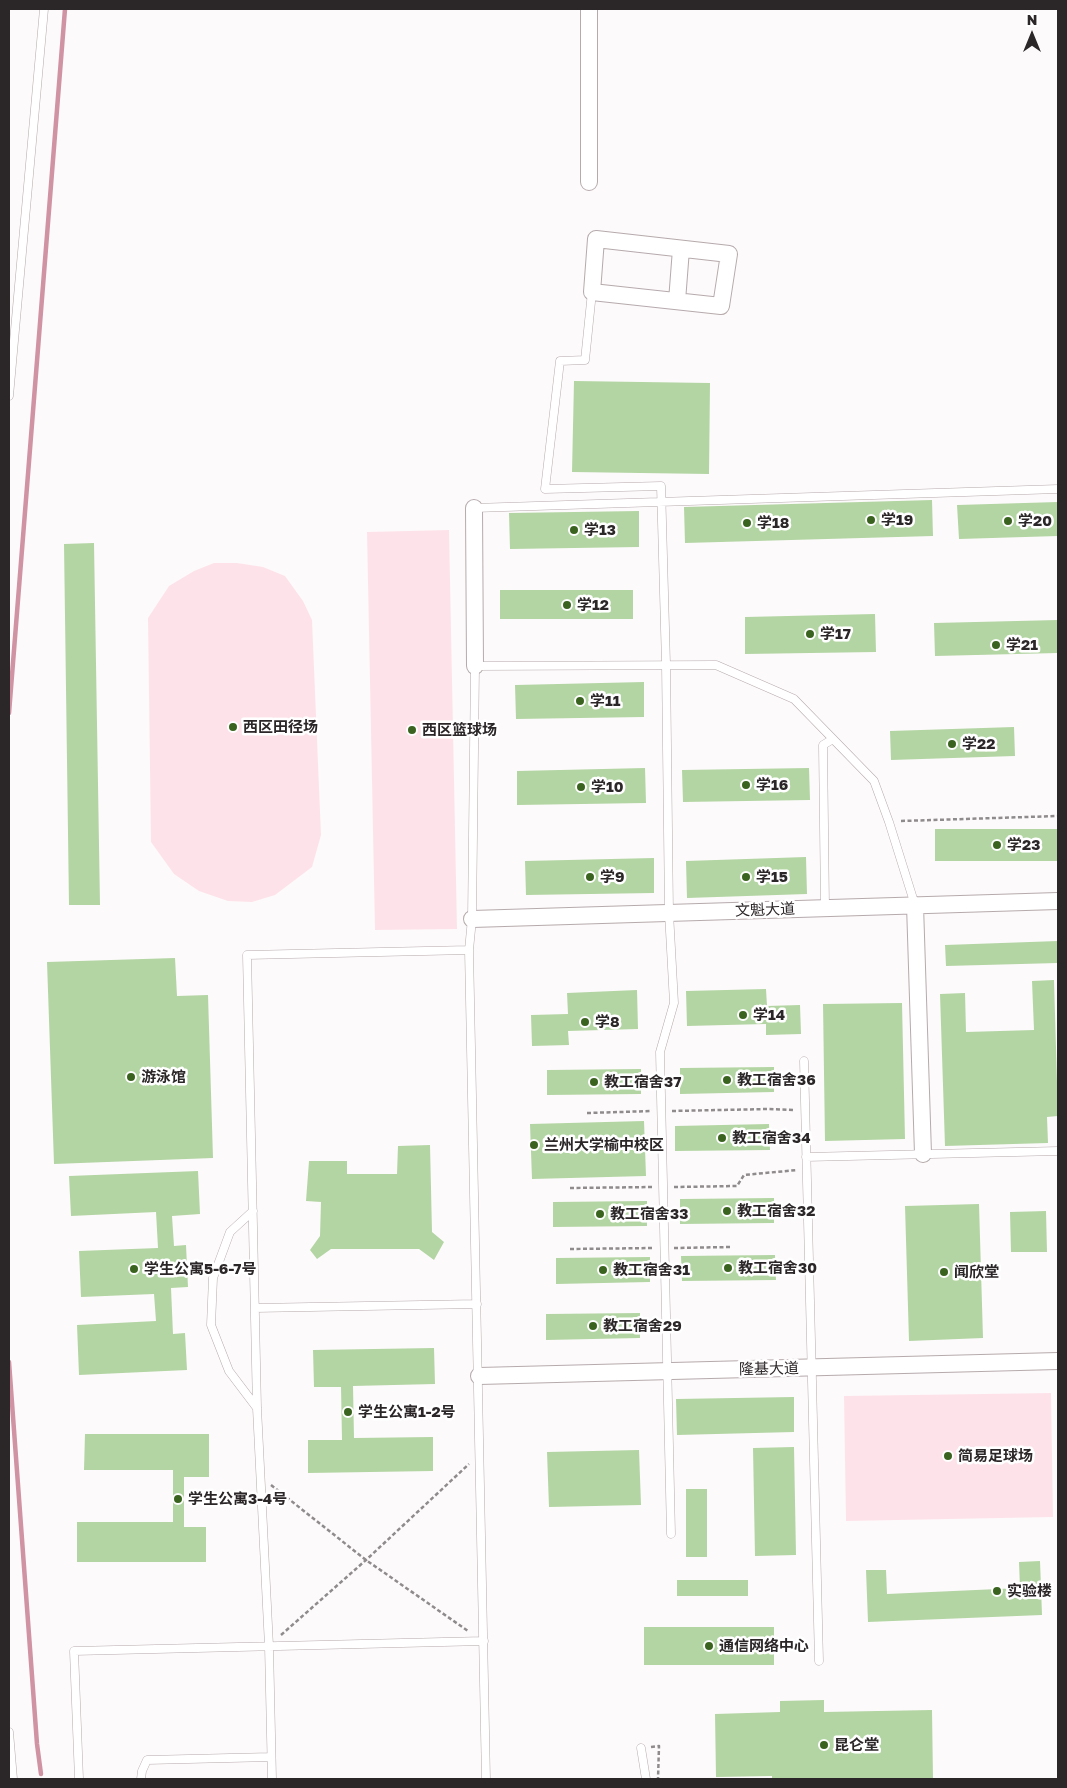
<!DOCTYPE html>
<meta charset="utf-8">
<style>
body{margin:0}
#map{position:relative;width:1067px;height:1788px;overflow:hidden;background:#fdfafb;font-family:"Golos Text",sans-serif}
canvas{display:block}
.frame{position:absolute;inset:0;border:10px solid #2b2627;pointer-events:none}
.north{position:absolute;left:1007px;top:10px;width:50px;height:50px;-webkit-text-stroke:4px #fff;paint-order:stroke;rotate:0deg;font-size:14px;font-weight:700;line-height:20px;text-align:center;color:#2b2627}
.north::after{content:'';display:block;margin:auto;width:18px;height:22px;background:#2b2627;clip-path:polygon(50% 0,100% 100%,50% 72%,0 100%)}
</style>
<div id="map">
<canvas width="1067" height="1788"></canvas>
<div class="frame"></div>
<div class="north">N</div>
</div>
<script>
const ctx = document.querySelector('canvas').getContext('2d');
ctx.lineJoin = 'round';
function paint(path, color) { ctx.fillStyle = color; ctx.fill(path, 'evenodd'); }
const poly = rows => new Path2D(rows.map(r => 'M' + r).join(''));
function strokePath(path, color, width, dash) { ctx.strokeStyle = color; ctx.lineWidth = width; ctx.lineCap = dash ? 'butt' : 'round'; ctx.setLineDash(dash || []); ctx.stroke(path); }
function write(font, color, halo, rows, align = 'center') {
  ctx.font = font + ' "Golos Text","Noto Sans SC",sans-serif'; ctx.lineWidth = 5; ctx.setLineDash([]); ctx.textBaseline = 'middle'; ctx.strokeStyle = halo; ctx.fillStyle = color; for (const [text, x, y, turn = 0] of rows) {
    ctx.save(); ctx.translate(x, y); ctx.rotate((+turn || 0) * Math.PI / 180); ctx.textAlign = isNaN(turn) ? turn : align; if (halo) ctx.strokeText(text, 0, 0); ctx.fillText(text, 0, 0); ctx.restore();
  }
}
paint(poly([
 [449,530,457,929,375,930,367,532],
 [214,563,237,563,263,567,285,576,303,601,312,620,321,835,312,867,275,895,252,902,228,901,199,891,174,874,151,842,148,618,169,586,194,571],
 [1051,1393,1053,1517,846,1521,844,1396]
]), '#fde3e9');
strokePath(poly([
 [9,713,65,9],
 [9,1362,37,1744,41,1774]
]), '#d093a3', 4.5);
paint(poly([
 [574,381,710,383,709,474,572,472],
 [932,500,933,536,685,543,684,507],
 [1058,502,1058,536,959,539,957,505],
 [639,511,639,547,510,549,509,513],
 [94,543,100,905,69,905,64,544],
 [500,590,633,590,633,619,500,619],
 [875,614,876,652,745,654,745,617],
 [1058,620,1058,653,935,656,934,623],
 [644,682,644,717,516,719,515,685],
 [1014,727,1015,756,891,760,890,731],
 [645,768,646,803,517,805,517,771],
 [809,768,810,800,683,802,682,770],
 [935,829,1058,829,1058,861,935,861],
 [806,857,807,894,687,898,686,861],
 [654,858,654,893,526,895,525,861],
 [1058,941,1058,963,946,966,945,945],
 [175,958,177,996,208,995,213,1158,54,1164,47,962],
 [1054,980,1058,1116,1047,1117,1048,1143,945,1146,940,994,965,993,966,1032,1034,1030,1032,981],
 [766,989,767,1006,800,1005,801,1034,766,1035,766,1024,687,1026,686,991],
 [637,990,638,1029,568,1031,569,1045,532,1046,531,1015,568,1014,567,993],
 [902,1003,905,1139,825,1141,823,1004],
 [774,1067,774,1092,680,1094,680,1068],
 [641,1069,641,1094,547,1095,547,1070],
 [644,1121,646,1176,532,1179,530,1124],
 [769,1124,770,1150,675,1151,675,1126],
 [430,1145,432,1232,444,1242,434,1260,419,1249,331,1249,317,1259,310,1250,320,1236,321,1202,306,1201,309,1161,347,1161,347,1174,397,1174,398,1146],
 [198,1171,200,1214,172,1216,174,1246,186,1245,188,1287,171,1288,173,1334,185,1333,187,1370,79,1375,77,1325,156,1321,154,1294,81,1297,79,1251,158,1248,156,1212,71,1216,69,1176],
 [774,1198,774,1223,680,1224,680,1199],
 [647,1201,647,1226,553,1227,553,1202],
 [979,1204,983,1338,909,1341,905,1206],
 [1046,1211,1047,1252,1011,1252,1010,1212],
 [775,1255,776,1280,682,1281,681,1256],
 [650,1257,650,1282,556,1284,556,1258],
 [640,1313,640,1338,546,1340,546,1314],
 [434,1348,435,1384,353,1386,354,1438,433,1437,433,1471,308,1473,308,1440,342,1440,341,1387,314,1387,313,1350],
 [794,1397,794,1432,677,1435,676,1399],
 [85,1434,209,1434,209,1477,184,1477,184,1527,206,1527,206,1562,77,1562,77,1522,173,1522,173,1470,84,1470],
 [794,1447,796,1555,755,1556,753,1448],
 [639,1450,641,1505,549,1507,547,1452],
 [686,1489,707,1489,707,1557,686,1557],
 [1040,1561,1042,1615,868,1622,866,1570,886,1570,887,1594,1020,1588,1019,1562],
 [677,1580,748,1580,748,1596,677,1596],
 [644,1627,774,1627,774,1665,644,1665],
 [824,1700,824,1712,932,1710,933,1779,772,1779,772,1776,716,1777,715,1714,780,1712,780,1701]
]), '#b3d5a3');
const service = poly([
 [592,292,585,360,560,361,545,489,661,486,666,664,669,913,674,1003,660,1052,671,1534],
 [9,396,44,9],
 [474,508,1058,489],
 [825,908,823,745,833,739],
 [469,950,472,919,475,666,716,665,794,699,874,781,889,822,915,905],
 [804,1061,819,1661],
 [806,1157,1058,1151],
 [253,1211,230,1232,213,1278,211,1325,229,1371,257,1408],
 [255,1308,477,1304],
 [9,1732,13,1779],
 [641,1748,646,1779],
 [79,1779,74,1651,484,1641],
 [141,1779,142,1771,147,1760,271,1757],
 [272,1779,269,1646,257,1408,247,955,469,950,486,1779]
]);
const minor = poly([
 [589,182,589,9],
 [596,239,729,254,721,306,592,292,596,239],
 [677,301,681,249],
 [474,508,475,666],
 [915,905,923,1154],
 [472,919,1058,901],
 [479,1376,1058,1361]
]);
strokePath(service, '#b6aaac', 9);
strokePath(minor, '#b6aaac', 18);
strokePath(poly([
 [901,821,1058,816],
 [672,1111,768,1109,793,1110],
 [587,1113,652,1111],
 [674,1187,737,1186,744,1175,797,1170],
 [570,1188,654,1187],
 [674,1248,732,1247],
 [570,1249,654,1248],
 [271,1485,366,1560,468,1631],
 [281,1635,366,1560,469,1464],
 [651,1747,659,1746,658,1779]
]), '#8f8b8c', 2.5, [4, 2.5]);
strokePath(service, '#fff', 8);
strokePath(minor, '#fff', 16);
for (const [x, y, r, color] of [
 [871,520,5,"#3a6320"],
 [1008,521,5,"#3a6320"],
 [747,523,5,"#3a6320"],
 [574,530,5,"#3a6320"],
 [567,605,5,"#3a6320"],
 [810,634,5,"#3a6320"],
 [996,645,5,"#3a6320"],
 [580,701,5,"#3a6320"],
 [233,727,5,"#3a6320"],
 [412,730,5,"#3a6320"],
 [952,744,5,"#3a6320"],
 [746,785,5,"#3a6320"],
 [581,787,5,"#3a6320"],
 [997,845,5,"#3a6320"],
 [590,877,5,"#3a6320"],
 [746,877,5,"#3a6320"],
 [743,1015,5,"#3a6320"],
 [585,1022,5,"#3a6320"],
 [131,1077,5,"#3a6320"],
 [727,1080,5,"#3a6320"],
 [594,1082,5,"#3a6320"],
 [722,1138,5,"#3a6320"],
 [534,1145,5,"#3a6320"],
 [727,1211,5,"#3a6320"],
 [600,1214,5,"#3a6320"],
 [728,1268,5,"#3a6320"],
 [134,1269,5,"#3a6320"],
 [603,1270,5,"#3a6320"],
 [944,1272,5,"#3a6320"],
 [593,1326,5,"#3a6320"],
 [348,1412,5,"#3a6320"],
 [948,1456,5,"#3a6320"],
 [178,1499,5,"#3a6320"],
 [997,1591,5,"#3a6320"],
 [709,1646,5,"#3a6320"],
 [824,1745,5,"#3a6320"]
]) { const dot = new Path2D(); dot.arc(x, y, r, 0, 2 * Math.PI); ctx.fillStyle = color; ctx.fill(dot); strokePath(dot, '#fff', 2); }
write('bold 15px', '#2b2627', '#fff', [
 ["学19",881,520],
 ["学20",1018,521],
 ["学18",757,523],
 ["学13",584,530],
 ["学12",577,605],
 ["学17",820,634],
 ["学21",1006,645],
 ["学11",590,701],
 ["西区田径场",243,727],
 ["西区篮球场",422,730],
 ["学22",962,744],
 ["学16",756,785],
 ["学10",591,787],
 ["学23",1007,845],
 ["学9",600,877],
 ["学15",756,877],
 ["学14",753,1015],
 ["学8",595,1022],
 ["游泳馆",141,1077],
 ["教工宿舍36",737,1080],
 ["教工宿舍37",604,1082],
 ["教工宿舍34",732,1138],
 ["兰州大学榆中校区",544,1145],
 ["教工宿舍32",737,1211],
 ["教工宿舍33",610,1214],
 ["教工宿舍30",738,1268],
 ["学生公寓5-6-7号",144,1269],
 ["教工宿舍31",613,1270],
 ["闻欣堂",954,1272],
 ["教工宿舍29",603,1326],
 ["学生公寓1-2号",358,1412],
 ["简易足球场",958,1456],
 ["学生公寓3-4号",188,1499],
 ["实验楼",1007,1591],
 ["通信网络中心",719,1646],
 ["昆仑堂",834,1745]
], 'left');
write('15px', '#2b2627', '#fff', [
 ["文魁大道",765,910,-2],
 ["隆基大道",769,1369,-1]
]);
</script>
